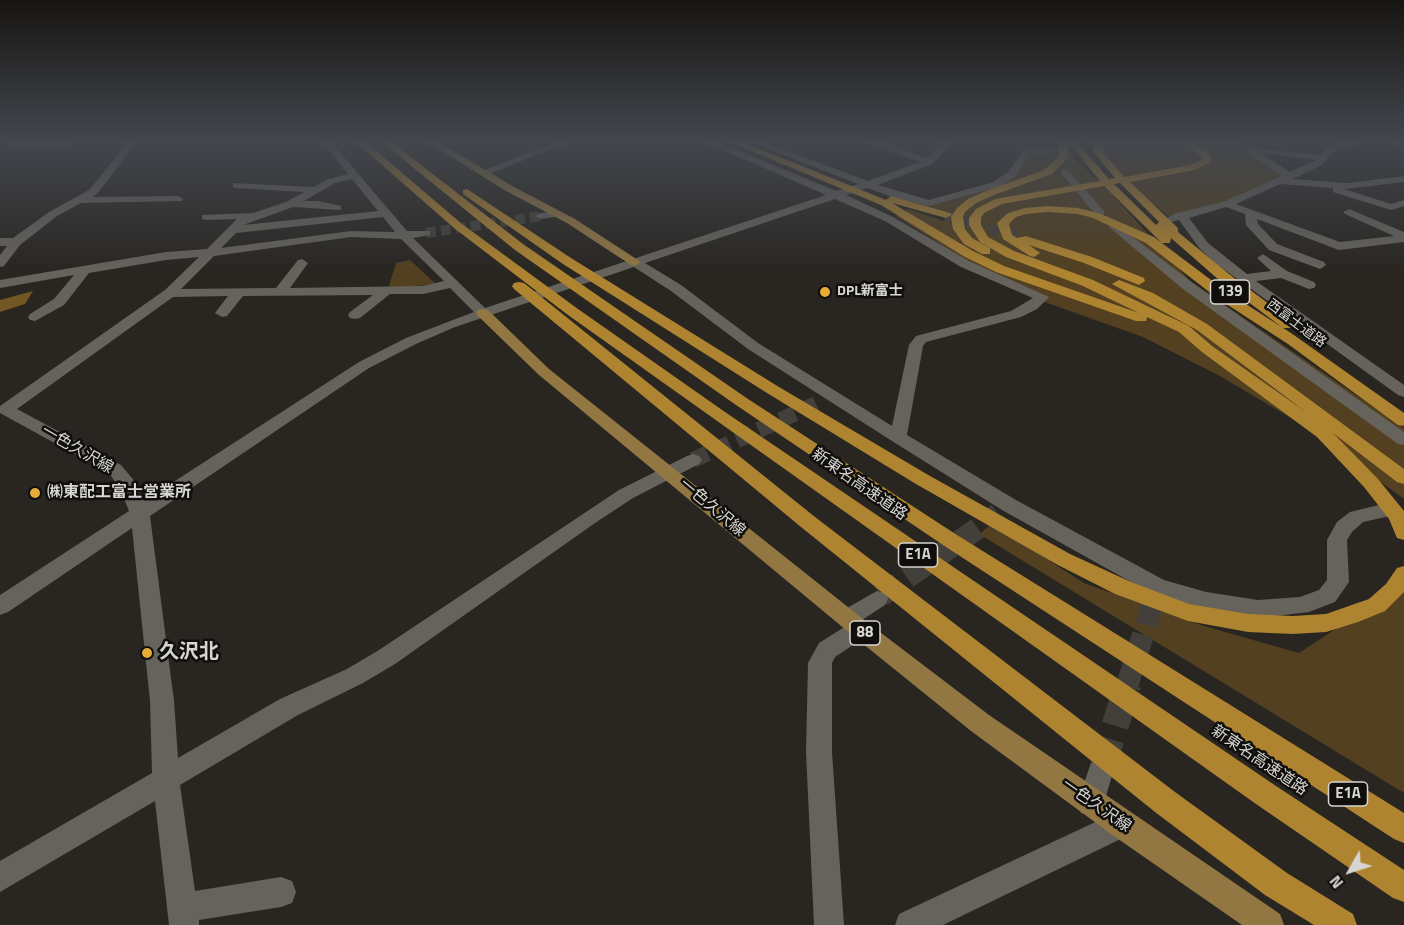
<!DOCTYPE html>
<meta charset="utf-8">
<style>
body{margin:0}
#map{position:relative;width:1404px;height:925px;overflow:hidden;background:#292621;font-family:"Titillium Web",sans-serif}
canvas{display:block}
.north{position:absolute;left:1320px;top:841px;width:60px;height:60px;-webkit-text-stroke:4px #100f0d;paint-order:stroke;rotate:231deg;font-size:16px;font-weight:700;line-height:24px;text-align:center;color:#d6d5d1}
.north::after{content:'';display:block;margin:auto;width:21px;height:27px;background:#d6d5d1;clip-path:polygon(50% 0,100% 100%,50% 72%,0 100%)}
</style>
<div id="map">
<canvas width="1404" height="925"></canvas>
<div class="north">N</div>
</div>
<script>
const ctx = document.querySelector('canvas').getContext('2d');
ctx.lineJoin = 'round';
function paint(path, color) { ctx.fillStyle = color; ctx.fill(path, 'evenodd'); }
const poly = rows => new Path2D(rows.map(r => 'M' + r).join(''));
function strokePath(path, color, width, dash) { ctx.strokeStyle = color; ctx.lineWidth = width; ctx.lineCap = dash ? 'butt' : 'round'; ctx.setLineDash(dash || []); ctx.stroke(path); }
function write(font, color, halo, rows, align = 'center') {
  ctx.font = font + ' "Titillium Web","Noto Sans JP",sans-serif'; ctx.lineWidth = 5; ctx.setLineDash([]); ctx.textBaseline = 'middle'; ctx.strokeStyle = halo; ctx.fillStyle = color; for (const [text, x, y, turn = 0] of rows) {
    ctx.save(); ctx.translate(x, y); ctx.rotate((+turn || 0) * Math.PI / 180); ctx.textAlign = isNaN(turn) ? turn : align; if (halo) ctx.strokeText(text, 0, 0); ctx.fillText(text, 0, 0); ctx.restore();
  }
}
paint(poly([
 [1090,143,1235,143,1286,176,1231,202,1172,219,1133,188],
 [1045,150,1072,151,1075,159,1111,193,1190,281,1404,428,1404,499,1303,425,1218,375,1143,337,1039,300,976,267,896,216,908,209,943,221,951,217,912,204,929,203,997,184,1026,154],
 [410,260,436,284,388,289,396,263],
 [992,524,1084,583,1204,626,1299,653,1404,584,1404,793,979,534]
]), '#524020');
paint(poly([
 [33,291,25,304,0,312,0,300]
]), '#725623');
strokePath(poly([
 [1055,155,1064,171],
 [426,233,541,216]
]), '#43403b', 10, [10, 5]);
strokePath(poly([
 [693,460,816,404]
]), '#43403b', 16, [16, 8]);
strokePath(poly([
 [881,596,998,514],
 [1127,686,1156,593]
]), '#43403b', 22, [22, 10]);
strokePath(poly([
 [1103,765,1128,684]
]), '#43403b', 27, [27, 14]);
strokePath(poly([
 [946,215,1008,235]
]), '#43403b', 10, [10, 5]);
strokePath(poly([
 [1004,233,1022,239]
]), '#43403b', 14, [14, 7]);
paint(poly([
 [14,143,73,143,69,146,15,149,10,146,14,143],
 [127,143,136,143,97,194,92,197,178,196,183,199,182,201,81,203,57,216,20,245,4,266,0,267,0,255,7,246,0,246,0,238,13,238,49,212,89,190,127,143],
 [323,143,332,143,407,231,430,231,430,235,413,238,485,308,826,195,707,143,720,143,836,191,858,184,753,143,766,143,868,181,920,162,869,143,883,143,927,158,943,143,953,143,932,164,878,185,929,200,993,182,1008,172,1024,149,1056,148,1058,150,1053,153,1030,154,1016,176,1001,186,929,206,892,197,868,188,846,195,893,217,969,261,1049,297,1037,309,1021,317,926,342,923,346,907,435,1016,500,1164,580,1206,592,1258,600,1300,597,1319,590,1327,580,1327,540,1337,522,1350,512,1383,504,1390,506,1393,511,1390,516,1363,522,1352,532,1347,540,1349,582,1335,602,1309,612,1258,618,1206,610,1149,592,1002,510,892,441,748,349,671,291,634,267,455,327,416,344,369,368,150,516,174,701,178,758,280,699,347,669,379,650,619,490,687,456,693,454,699,456,702,460,699,464,633,498,595,523,395,664,363,683,298,715,180,785,195,891,281,877,292,881,296,892,292,903,281,907,199,920,199,925,169,925,155,801,0,892,0,861,152,773,150,701,132,528,8,612,0,615,0,595,129,511,120,489,109,473,0,413,0,406,165,290,199,257,166,260,89,273,64,305,35,321,30,320,28,317,30,314,54,299,74,275,0,288,0,280,166,252,207,249,237,219,206,220,202,219,202,215,253,213,286,202,304,192,237,188,233,187,233,183,314,187,328,179,348,174,323,143],
 [352,179,378,211,243,225,293,207,341,210,341,206,318,201,304,201,335,183,352,179],
 [835,199,885,221,961,267,1033,298,1011,311,916,336,909,345,892,426,758,343,681,285,645,263,835,199],
 [383,217,395,232,351,231,221,248,236,233,383,217],
 [351,237,401,239,444,281,423,286,290,288,308,263,302,259,298,260,276,288,181,289,214,256,351,237],
 [450,288,474,312,406,338,359,362,144,501,136,483,121,465,17,409,173,297,228,296,215,313,222,317,227,316,243,296,373,295,350,312,348,315,350,318,355,319,360,318,390,294,423,294,450,288],
 [553,143,567,143,486,175,477,173,553,143],
 [1340,143,1356,143,1333,152,1322,165,1292,179,1348,183,1404,176,1404,182,1344,189,1391,204,1404,200,1404,206,1391,210,1333,192,1333,188,1280,184,1236,204,1340,242,1394,236,1345,214,1343,212,1349,209,1404,232,1404,242,1339,250,1257,219,1258,224,1277,244,1324,262,1326,265,1320,269,1269,250,1246,225,1245,214,1226,207,1189,218,1208,243,1247,274,1271,271,1257,258,1263,254,1287,271,1314,282,1316,285,1314,288,1309,289,1281,278,1256,281,1404,385,1404,397,1398,395,1215,263,1200,249,1179,220,1171,222,1165,219,1177,213,1223,202,1282,176,1248,153,1244,149,1246,147,1321,155,1327,148,1340,143],
 [1261,153,1316,160,1290,172,1261,153],
 [1398,143,1404,143,1404,147,1399,145,1398,143],
 [1061,169,1067,169,1104,211,1104,215,1096,215,1061,173,1061,169],
 [557,211,563,214,561,216,541,219,535,216,541,213,557,211],
 [1113,222,1193,283,1404,432,1404,445,1398,444,1183,289,1109,227,1109,223,1113,222],
 [877,591,885,593,888,599,885,605,862,620,868,623,871,629,868,635,835,657,832,663,832,752,844,925,814,925,806,752,808,663,819,643,846,626,840,624,837,618,840,612,877,591],
 [1100,759,1109,763,1113,772,1101,813,1091,816,1081,813,1077,803,1091,763,1100,759],
 [1121,810,1131,814,1135,824,1131,834,943,925,895,925,899,914,1121,810]
]), '#66635d');
paint(poly([
 [429,143,440,143,514,187,575,219,641,262,635,266,631,265,567,223,506,191,429,143],
 [483,309,488,310,549,369,868,623,989,715,1280,914,1284,925,1242,925,1111,834,971,731,852,635,539,375,478,316,476,313,478,310,483,309]
]), '#927743');
paint(poly([
 [357,143,367,143,462,224,578,309,725,412,1276,786,1404,870,1404,902,1393,898,1256,804,568,315,454,228,357,143],
 [383,143,393,143,523,244,748,399,957,535,1404,813,1404,843,1394,839,943,545,736,405,515,250,383,143],
 [732,143,745,143,886,200,891,196,950,213,952,215,946,218,892,203,973,251,1004,266,1139,313,1083,286,1006,257,980,242,969,225,969,218,976,209,995,199,1100,181,1069,143,1078,143,1109,179,1115,178,1093,152,1094,143,1104,143,1103,152,1124,177,1190,165,1202,160,1200,155,1182,143,1193,143,1207,151,1212,158,1211,162,1195,170,1130,182,1178,228,1178,232,1229,274,1293,322,1295,325,1293,328,1283,328,1219,280,1171,238,1170,243,1162,243,1104,186,1002,204,984,213,981,218,981,225,988,237,1014,251,1093,280,1189,326,1212,346,1306,412,1197,330,1112,284,1119,280,1153,293,1207,324,1404,469,1404,484,1397,482,1333,433,1378,479,1404,511,1404,540,1397,538,1389,519,1364,487,1317,437,1202,352,1179,332,1147,317,1146,321,1136,321,996,272,965,257,881,205,732,143],
 [1120,183,1159,222,1156,225,1114,184,1120,183],
 [1058,143,1068,143,1069,157,1052,174,994,195,976,203,965,212,963,217,965,229,972,238,990,248,990,254,982,254,964,244,953,229,951,217,957,208,968,199,986,191,1044,170,1059,156,1058,143],
 [467,189,571,258,779,387,930,476,1070,554,1131,582,1189,604,1248,614,1293,616,1326,614,1369,599,1386,584,1397,568,1404,566,1404,592,1385,611,1358,622,1326,632,1293,634,1248,632,1188,621,1115,594,1056,564,916,484,767,393,563,264,463,194,463,190,467,189],
 [1048,206,1078,208,1101,214,1154,237,1227,292,1291,333,1404,413,1404,426,1398,425,1288,344,1217,298,1146,243,1093,218,1078,214,1048,212,1026,214,1016,217,1009,224,1012,235,1017,238,1026,236,1092,257,1144,278,1145,281,1139,285,1084,263,1029,245,1040,253,1034,257,1030,256,1003,239,997,223,1008,213,1025,208,1048,206],
 [519,282,524,283,815,517,1175,792,1287,873,1353,914,1357,925,1314,925,1265,895,1155,812,801,527,514,289,512,286,514,283,519,282]
]), '#af8431');
const sky = ctx.createLinearGradient(0, 0, 0, 273);
sky.addColorStop(0, '#171512');
sky.addColorStop(0.52, '#43474e');
sky.addColorStop(1, '#43474e00');
ctx.fillStyle = sky;
ctx.fillRect(0, 0, 1404, 273);
for (const [x, y, r, color] of [
 [825,292,6,"#e7ac36"],
 [35,493,6,"#e7ac36"],
 [147,653,6,"#e7ac36"]
]) { const dot = new Path2D(); dot.arc(x, y, r, 0, 2 * Math.PI); ctx.fillStyle = color; ctx.fill(dot); strokePath(dot, '#100f0d', 2); }
write('bold 14px', '#d6d5d1', '#100f0d', [
 ["DPL新富士",837,292]
], 'left');
write('14px', '#d6d5d1', '#100f0d', [
 ["西富士道路",1296,324,37]
]);
for (const [x, y, w] of [
 [1230,292,39],
 [918,555,39],
 [865,633,30],
 [1348,794,39]
]) { const box = new Path2D(); box.roundRect(x - w / 2, y - 12, w, 24, 4.5); ctx.fillStyle = '#100f0d'; ctx.fill(box); strokePath(box, '#d6d5d1', 1.5); }
write('bold 15px', '#d6d5d1', null, [
 ["139",1230,292],
 ["E1A",918,555],
 ["88",865,633],
 ["E1A",1348,794]
]);
write('16px', '#d6d5d1', '#100f0d', [
 ["一色久沢線",77,450,30],
 ["新東名高速道路",859,485,35],
 ["一色久沢線",712,508,40],
 ["新東名高速道路",1259,761,34],
 ["一色久沢線",1096,806,35]
]);
write('bold 16px', '#d6d5d1', '#100f0d', [
 ["㈱東配工富士営業所",47,493]
], 'left');
write('bold 20px', '#d6d5d1', '#100f0d', [
 ["久沢北",159,653]
], 'left');
</script>
